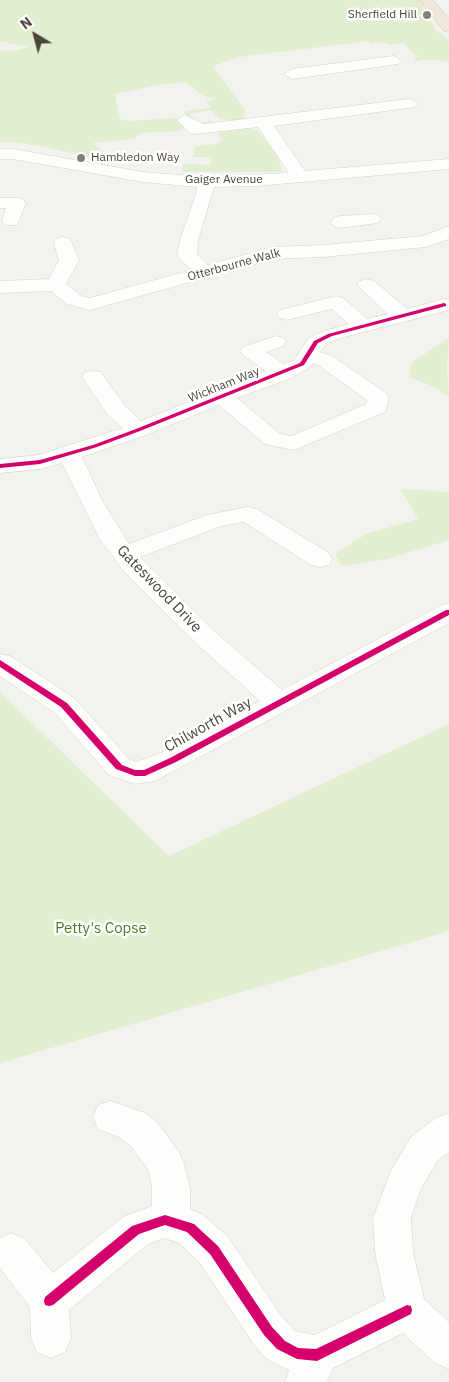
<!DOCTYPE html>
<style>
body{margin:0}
#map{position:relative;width:449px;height:1382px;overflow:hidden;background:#f4f2ee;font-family:"IBM Plex Sans",sans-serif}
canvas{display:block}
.north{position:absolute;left:10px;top:10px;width:50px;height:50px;-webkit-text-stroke:4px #fff;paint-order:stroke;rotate:323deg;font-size:14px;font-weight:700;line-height:20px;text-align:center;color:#4b4439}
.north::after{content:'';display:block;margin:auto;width:18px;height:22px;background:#4b4439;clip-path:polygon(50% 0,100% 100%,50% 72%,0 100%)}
</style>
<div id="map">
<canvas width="449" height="1382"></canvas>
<div class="north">N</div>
</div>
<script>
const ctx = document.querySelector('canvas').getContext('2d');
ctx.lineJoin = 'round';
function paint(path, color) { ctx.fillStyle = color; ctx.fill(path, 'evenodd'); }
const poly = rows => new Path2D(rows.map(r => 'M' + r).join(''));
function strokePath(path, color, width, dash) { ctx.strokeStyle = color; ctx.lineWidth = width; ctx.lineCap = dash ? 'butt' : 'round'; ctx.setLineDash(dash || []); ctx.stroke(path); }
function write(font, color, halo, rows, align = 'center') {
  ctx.font = font + ' "IBM Plex Sans",sans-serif'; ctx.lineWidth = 5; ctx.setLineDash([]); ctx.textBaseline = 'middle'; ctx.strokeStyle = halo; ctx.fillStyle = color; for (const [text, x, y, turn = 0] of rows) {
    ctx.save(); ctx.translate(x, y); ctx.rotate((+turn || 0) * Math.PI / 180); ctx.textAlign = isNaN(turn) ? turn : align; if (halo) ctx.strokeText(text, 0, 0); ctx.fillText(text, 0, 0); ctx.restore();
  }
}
paint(poly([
 [0,0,418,0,437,32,442,33,449,42,449,62,432,59,416,61,414,58,418,57,403,43,392,45,378,42,371,44,369,41,239,57,213,66,245,110,243,119,234,121,220,119,211,110,189,114,197,123,211,121,212,124,207,126,193,123,184,112,211,107,206,102,215,99,204,96,185,82,157,85,115,94,120,119,128,121,174,118,179,118,186,127,179,131,142,133,134,139,93,143,105,154,96,161,85,156,44,147,15,142,0,142,0,50,13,51,29,47,0,41],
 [248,128,258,131,277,155,283,172,182,172,183,164,211,165,212,157,193,157,195,146,217,144,221,141,219,132],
 [449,338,447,367,449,397,435,387,409,377,412,362],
 [401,489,449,492,449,540,388,559,342,566,335,554,366,534,418,519],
 [0,692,169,856,449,724,449,931,0,1063]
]), '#e1eecf');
const street = poly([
 [393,56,398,58,401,61,398,64,292,79,284,74,292,69,393,56],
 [409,99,415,101,417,104,415,107,274,126,305,171,449,159,449,169,256,186,214,187,198,240,197,254,208,265,272,247,323,245,423,236,449,226,449,239,426,247,323,257,273,259,90,310,67,304,51,291,0,293,0,281,49,279,59,260,54,243,56,239,63,237,70,239,72,243,79,260,66,284,81,296,90,298,191,270,177,255,180,240,197,191,197,187,143,182,13,159,0,159,0,149,13,149,143,172,205,177,289,173,258,127,196,134,190,133,177,120,185,115,204,124,409,99],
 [0,198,17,198,23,199,26,203,17,225,5,225,2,221,6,208,0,208,0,198],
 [372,214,378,215,381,219,378,223,340,228,334,226,331,222,334,218,340,216,372,214],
 [367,279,374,281,407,309,444,299,449,300,449,310,337,339,324,346,320,352,332,356,386,393,389,398,385,412,294,450,265,444,219,405,146,435,82,457,103,502,129,544,207,515,248,507,257,509,329,553,332,559,329,565,320,567,311,565,244,522,221,526,140,557,214,631,282,690,440,606,449,603,449,623,155,781,135,784,109,775,54,712,0,676,0,654,10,656,74,698,129,759,137,762,163,752,260,701,196,643,126,574,99,538,62,463,40,469,0,473,0,459,38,455,123,428,108,415,82,377,85,372,93,371,101,372,124,405,141,421,266,371,243,355,240,351,243,347,276,336,283,338,286,342,283,346,266,352,284,364,294,360,309,338,323,331,349,324,332,309,287,320,280,318,277,314,280,310,336,296,343,298,367,319,388,314,357,285,360,281,367,279],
 [313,363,318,365,367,400,366,404,292,436,280,434,237,398,291,378,309,368,313,363],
 [111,1101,145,1113,157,1122,179,1152,184,1164,190,1188,190,1209,203,1215,228,1237,282,1317,295,1331,315,1335,385,1300,375,1252,373,1218,391,1171,411,1137,436,1118,449,1113,449,1152,437,1161,420,1191,411,1218,413,1252,424,1299,449,1322,449,1369,435,1363,403,1333,333,1368,327,1382,285,1382,289,1370,267,1359,254,1345,200,1263,179,1243,165,1238,148,1244,69,1310,71,1338,65,1352,51,1358,37,1352,31,1338,30,1307,0,1268,0,1238,11,1233,25,1239,53,1273,123,1217,152,1206,152,1188,149,1171,131,1146,119,1137,98,1129,93,1117,98,1105,111,1101]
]);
const highway = poly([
 [419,0,433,0,449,19,449,32,444,31,419,0]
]);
strokePath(street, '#d2d0cb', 1);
strokePath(highway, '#ccbfa9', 1);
paint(street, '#fdfdfc');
paint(highway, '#ede8db');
paint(poly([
 [444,303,446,304,446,306,332,336,318,343,304,365,140,431,97,447,40,464,0,468,0,464,40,460,93,445,136,429,300,363,314,341,328,334,444,303],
 [446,610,449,610,449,615,176,762,145,776,135,776,116,769,61,707,0,667,0,660,67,703,122,765,135,770,144,770,170,758,446,610],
 [165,1215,194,1224,218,1246,272,1327,285,1341,298,1348,316,1349,407,1305,411,1306,412,1310,411,1314,317,1361,297,1359,277,1349,264,1335,210,1254,187,1232,165,1225,139,1234,53,1305,49,1306,45,1305,44,1301,45,1297,132,1226,165,1215]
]), '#d6006c');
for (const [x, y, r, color] of [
 [427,15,5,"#868178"],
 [81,158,5,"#868178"]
]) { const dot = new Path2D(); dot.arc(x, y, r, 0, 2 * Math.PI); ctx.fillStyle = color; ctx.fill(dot); strokePath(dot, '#fff', 2); }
write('12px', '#4b4439', '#fff', [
 ["Sherfield Hill",417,15],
 ["Hambledon Way",91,158,"left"]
], 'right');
write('12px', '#4b4439', '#fff', [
 ["Gaiger Avenue",224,180],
 ["Otterbourne Walk",234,265,-15],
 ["Wickham Way",224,385,-22]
]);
write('15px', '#4b4439', '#fff', [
 ["Gateswood Drive",159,589,46],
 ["Chilworth Way",208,725,-29]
]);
write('15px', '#4a7f2a', '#fff', [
 ["Petty's Copse",101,929]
]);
</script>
